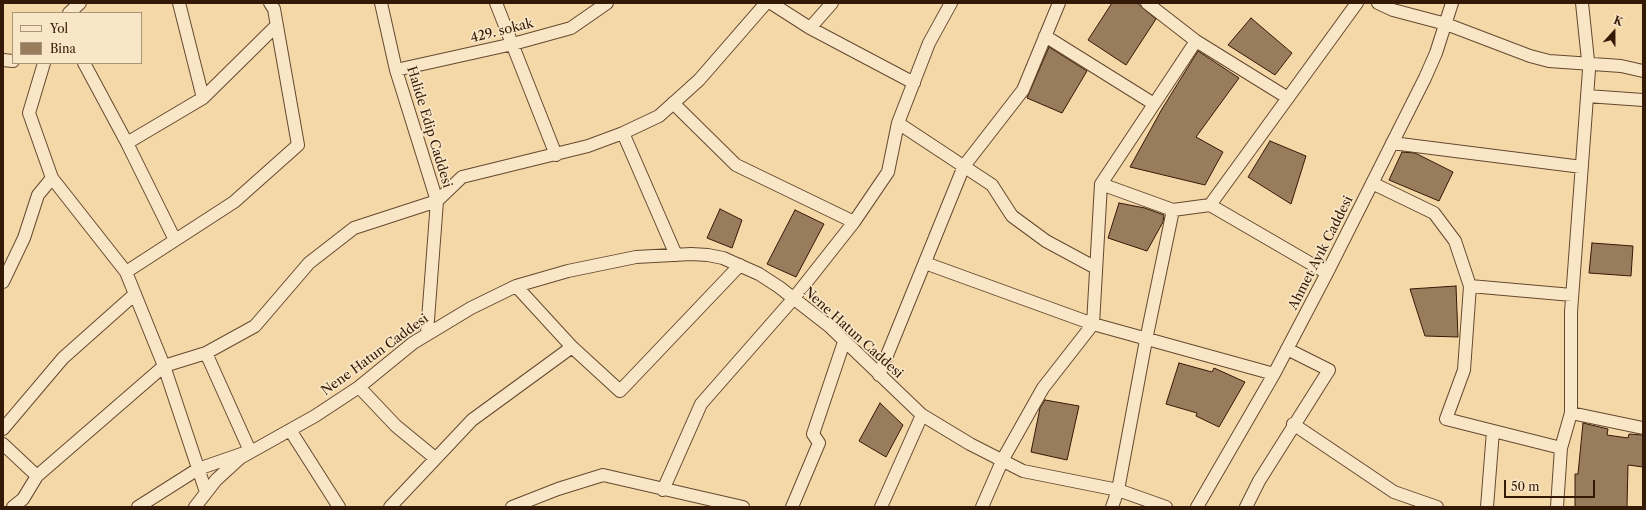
<!DOCTYPE html>
<meta charset="utf-8">
<style>
body{margin:0}
#map{position:relative;width:1646px;height:510px;overflow:hidden;background:#f5d8a8;font-family:"Libre Caslon Text",serif}
canvas{display:block}
.frame{position:absolute;inset:0;border:4px solid #351907;pointer-events:none}
.legend{position:absolute;left:12px;top:12px;width:130px;height:52px;box-sizing:border-box;background:#f8e6c6;border:1px solid #aa947a;margin:0;padding:5px 7px;list-style:none;font-size:12px;color:#351907}
.legend li{display:flex;align-items:center;gap:8px;height:20px}
.legend b{width:20px;border:1px solid #aa947a}
.north{position:absolute;left:1594px;top:12px;width:40px;height:40px;-webkit-text-stroke:3px #f8e6c6;paint-order:stroke;rotate:21deg;font-size:11px;font-weight:700;line-height:16px;text-align:center;color:#351907}
.north::after{content:'';display:block;margin:auto;width:14px;height:18px;background:#351907;clip-path:polygon(50% 0,100% 100%,50% 72%,0 100%)}
.scale{position:absolute;left:1504px;top:480px;width:91px;height:18px;box-sizing:border-box;border:2px solid #351907;border-top:0;padding-left:5px;font-size:12px;line-height:14px;white-space:nowrap;color:#351907;-webkit-text-stroke:3px #f8e6c6;paint-order:stroke}
</style>
<div id="map">
<canvas width="1646" height="510"></canvas>
<div class="frame"></div>
<ul class="legend">
<li><b style="height:5px;background:#f8e6c6"></b>Yol</li>
<li><b style="height:11px;background:#997c5b"></b>Bina</li>
</ul>
<div class="north">K</div>
<div class="scale">50 m</div>
</div>
<script>
const ctx = document.querySelector('canvas').getContext('2d');
ctx.lineJoin = 'round';
function paint(path, color) { ctx.fillStyle = color; ctx.fill(path, 'evenodd'); }
const poly = rows => new Path2D(rows.map(r => 'M' + r).join(''));
function strokePath(path, color, width, dash) { ctx.strokeStyle = color; ctx.lineWidth = width; ctx.lineCap = dash ? 'butt' : 'round'; ctx.setLineDash(dash || []); ctx.stroke(path); }
function write(font, color, halo, rows, align = 'center') {
  ctx.font = font + ' "Libre Caslon Text",serif'; ctx.lineWidth = 3.5; ctx.setLineDash([]); ctx.textBaseline = 'middle'; ctx.strokeStyle = halo; ctx.fillStyle = color; for (const [text, x, y, turn = 0] of rows) {
    ctx.save(); ctx.translate(x, y); ctx.rotate((+turn || 0) * Math.PI / 180); ctx.textAlign = isNaN(turn) ? turn : align; if (halo) ctx.strokeText(text, 0, 0); ctx.fillText(text, 0, 0); ctx.restore();
  }
}
const building = poly([
 [1112,3,1137,3,1156,19,1126,65,1088,40,1112,3],
 [1251,18,1292,53,1275,75,1228,45,1251,18],
 [1049,47,1087,71,1062,113,1027,98,1049,47],
 [1198,51,1239,78,1196,137,1223,152,1205,185,1130,167,1162,109,1198,51],
 [1270,141,1306,156,1291,204,1248,177,1270,141],
 [1402,152,1415,153,1453,172,1439,201,1389,180,1402,152],
 [1119,203,1145,208,1164,215,1163,222,1147,251,1108,238,1119,203],
 [720,209,742,220,732,248,707,238,720,209],
 [795,210,824,224,796,277,767,264,795,210],
 [1592,243,1633,246,1631,276,1589,273,1592,243],
 [1456,286,1458,337,1425,336,1410,289,1456,286],
 [1179,363,1212,372,1214,368,1245,382,1219,427,1196,416,1197,413,1166,404,1179,363],
 [1045,400,1079,406,1067,460,1031,452,1040,408,1045,400],
 [880,403,903,425,886,457,859,441,880,403],
 [1583,423,1608,429,1607,435,1628,438,1629,434,1643,435,1643,467,1628,465,1627,507,1575,507,1575,474,1578,474,1583,423]
]);
paint(building, '#997c5b');
strokePath(building, '#351907', 1);
const minor = poly([
 [179,3,203,98],
 [381,3,396,70,437,201,427,333],
 [496,3,556,155],
 [771,3,810,28,914,83],
 [1147,3,1196,41,1288,98],
 [1378,3,1393,10,1446,24,1530,56,1549,61,1621,66,1643,71],
 [69,13,80,3],
 [810,28,832,3],
 [1045,36,1154,104],
 [3,60,13,61],
 [44,63,29,113,52,178,126,272,164,366,206,492],
 [84,63,127,143,175,240],
 [396,70,513,44,571,28,607,3],
 [1587,96,1643,100],
 [673,103,736,165,854,222],
 [898,123,992,185,1012,216,1046,241,1096,268],
 [623,133,676,255],
 [127,143,203,98,276,26],
 [1392,143,1582,167],
 [1372,183,1434,213,1455,241,1470,286,1464,370,1446,419,1561,448],
 [1101,184,1173,210,1210,205,1357,3],
 [1210,205,1327,273],
 [925,263,1093,324,1274,374],
 [126,272,234,202,298,145,274,9,270,3],
 [3,282,24,238,38,195,52,178],
 [516,286,572,347,620,391,740,265],
 [1470,286,1572,295],
 [879,375,964,166,1023,90,1059,3],
 [359,387,396,426,435,458],
 [1571,413,1643,428],
 [1293,424,1394,492,1437,507],
 [3,429,63,358,135,294],
 [290,430,339,507],
 [3,444,37,476],
 [663,490,701,404,794,298,854,222,888,172,898,123,929,43,951,3],
 [13,507,23,499,37,476,164,366,206,353,255,326,309,263,354,228,437,201,462,177,588,146,623,133,659,116,699,80,766,3],
 [138,507,198,469,250,451,206,353],
 [195,507,216,480,240,458,315,416,359,387,413,343,471,308,516,286,568,271,636,257,691,254,708,255,723,258,759,274,779,287,829,326,922,415,970,444,1023,471,1118,490,1166,507],
 [390,507,472,420,572,347],
 [512,507,558,489,603,475,743,507],
 [792,507,819,443,813,434,844,342],
 [881,507,922,415],
 [982,507,1003,459,1043,388,1093,324,1101,184,1196,41],
 [1112,507,1118,490,1146,340,1173,210],
 [1197,507,1274,374,1327,273,1425,78,1436,53,1452,3],
 [1246,507,1259,481,1329,370,1287,349],
 [1487,507,1493,431],
 [1557,507,1561,448,1571,413,1571,312,1589,70,1582,3]
]);
strokePath(minor, '#65492f', 14);
strokePath(minor, '#f8e6c6', 12);
write('13px', '#351907', '#f8e6c6', [
 ["429. sokak",502,31,-14],
 ["Halide Edip Caddesi",429,127,73],
 ["Ahmet Ayık Caddesi",1321,253,-63],
 ["Nene Hatun Caddesi",853,333,42],
 ["Nene Hatun Caddesi",375,355,-36]
]);
</script>
